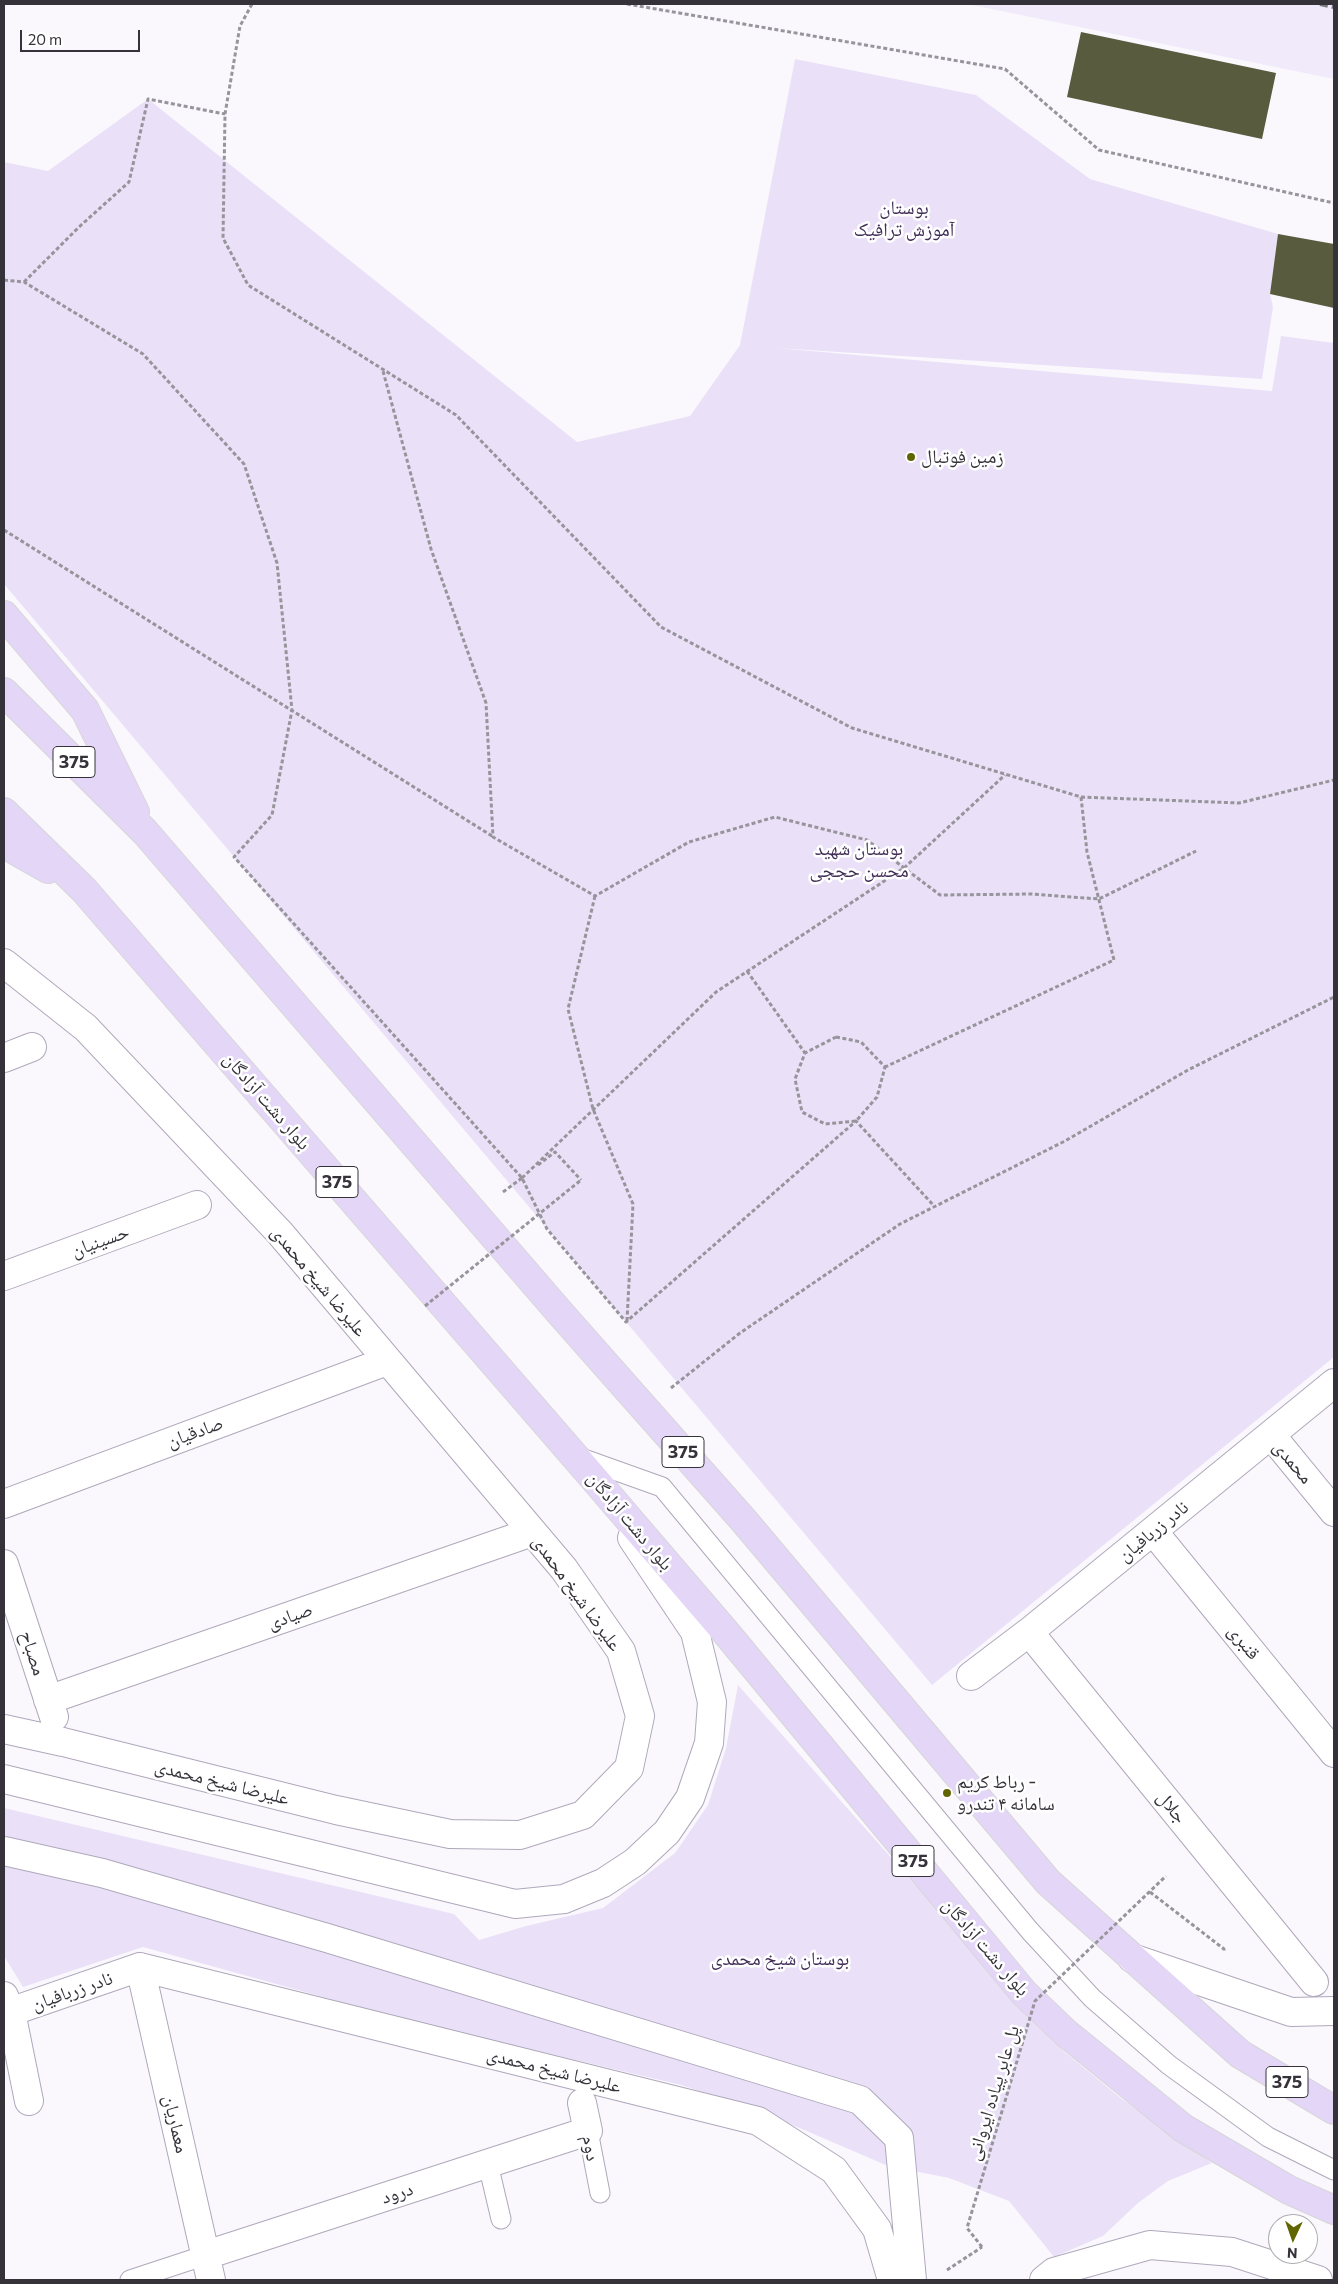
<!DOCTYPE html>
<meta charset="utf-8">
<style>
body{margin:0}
#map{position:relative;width:1338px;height:2284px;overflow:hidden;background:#faf8fd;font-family:Commissioner,sans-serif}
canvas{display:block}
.frame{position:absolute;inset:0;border:5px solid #35323a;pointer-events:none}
.north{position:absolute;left:1268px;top:2214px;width:50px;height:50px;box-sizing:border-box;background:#fff;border:1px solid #aeadb0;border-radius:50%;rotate:183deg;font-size:14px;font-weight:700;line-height:20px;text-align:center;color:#35323a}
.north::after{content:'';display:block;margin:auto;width:18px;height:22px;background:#616500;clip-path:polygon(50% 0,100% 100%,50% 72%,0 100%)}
.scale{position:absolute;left:20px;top:30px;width:120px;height:22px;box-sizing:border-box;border:2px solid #35323a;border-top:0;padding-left:6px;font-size:15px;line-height:18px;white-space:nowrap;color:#35323a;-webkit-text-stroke:4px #fff;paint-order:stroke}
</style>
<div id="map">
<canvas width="1338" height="2284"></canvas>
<div class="frame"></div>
<div class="north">N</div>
<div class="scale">20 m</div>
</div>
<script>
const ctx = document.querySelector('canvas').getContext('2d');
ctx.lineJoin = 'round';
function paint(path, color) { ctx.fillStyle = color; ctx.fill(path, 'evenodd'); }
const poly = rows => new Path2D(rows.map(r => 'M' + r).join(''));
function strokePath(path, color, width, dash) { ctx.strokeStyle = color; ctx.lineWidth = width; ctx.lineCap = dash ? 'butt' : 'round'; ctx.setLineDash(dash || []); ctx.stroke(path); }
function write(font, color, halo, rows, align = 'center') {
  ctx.font = font + ' Commissioner,"Noto Naskh Arabic",sans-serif'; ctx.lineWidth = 5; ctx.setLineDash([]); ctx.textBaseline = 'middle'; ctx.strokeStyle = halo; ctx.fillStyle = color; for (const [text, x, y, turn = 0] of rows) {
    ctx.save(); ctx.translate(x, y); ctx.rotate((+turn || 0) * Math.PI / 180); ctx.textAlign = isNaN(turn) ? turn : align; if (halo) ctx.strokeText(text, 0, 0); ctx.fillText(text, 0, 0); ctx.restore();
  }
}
paint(poly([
 [967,4,1334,4,1334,79]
]), '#f1eafb');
paint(poly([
 [795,59,976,95,1090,179,1278,234,1270,294,1273,307,1262,379,776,348,1272,391,1281,336,1334,343,1334,1357,932,1685,4,584,4,162,48,171,148,99,577,442,690,416,740,345],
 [738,1685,1062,2050,1122,2099,1212,2163,1168,2181,1138,2203,1103,2236,1054,2257,1009,2201,949,2178,888,2166,760,2111,681,2085,395,2017,143,1947,23,1987,4,1956,4,1808,454,1914,479,1940,526,1926,603,1908,675,1853,708,1805,726,1748]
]), '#eae1f8');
paint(poly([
 [1081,32,1276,73,1262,139,1067,97],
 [1278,234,1334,244,1334,308,1270,294]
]), '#595b3f');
const lane = poly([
 [578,1457,662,1487,1030,1931,1092,1998,1169,2065,1268,2137,1334,2170],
 [588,2131,600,2193],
 [488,2164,501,2219],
 [130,2280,206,2255]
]);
const street = poly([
 [4,963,86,1028,280,1233,564,1569,621,1651,640,1716,629,1768,583,1815,520,1835,450,1834,336,1810,63,1742,4,1729],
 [4,1058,32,1047],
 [4,1276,197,1205],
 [1271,1435,1334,1512],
 [4,1504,387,1361],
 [1153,1531,1334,1753],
 [4,1564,54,1717],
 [1029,1632,1314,1982],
 [971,1676,1029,1632,1334,1383],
 [48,1700,532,1532],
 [4,1851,102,1873,327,1938,860,2100,899,2138,912,2280],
 [140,1967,758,2121,834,2170,877,2229,892,2280],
 [140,1967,211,2280],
 [11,2012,29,2101],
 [4,2014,140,1967],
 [206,2255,588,2131,582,2103]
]);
const secondary = poly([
 [4,1779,515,1904,564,1899,603,1883,635,1862,667,1832,690,1798,709,1743,712,1702,695,1632,632,1538],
 [1132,1958,1291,2012,1334,2011],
 [4,1996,11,2012],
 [1044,2280,1054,2272,1150,2245,1232,2252,1318,2280]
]);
const primary = poly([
 [4,615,85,710,135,812],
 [4,692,145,832,561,1314,745,1522,1048,1882,1240,2054,1334,2110],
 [4,812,84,890,590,1474,728,1635,1024,1993,1067,2034,1183,2128,1289,2190,1334,2210],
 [4,844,48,869]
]);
strokePath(lane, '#afa8bb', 21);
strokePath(street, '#afa8bb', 30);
strokePath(secondary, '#afa8bb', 30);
strokePath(primary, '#d7d6d8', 30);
strokePath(poly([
 [252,4,240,26,225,114,223,238,248,285,456,415,661,627,852,728,1081,797,1087,852,1114,960,885,1067],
 [627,4,1005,69,1099,150,1334,203],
 [4,280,24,282,143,354,244,464,277,563,292,710,272,815,234,857,522,1178,547,1229,626,1322,856,1121,935,1207],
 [24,282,79,227,129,182,148,99,225,114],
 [383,371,431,549,486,703,493,837,595,896,689,842,775,817,867,840,940,895,1031,894,1099,899,1196,851],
 [4,530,492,836],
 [1081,797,1239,803,1334,780],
 [595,896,568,1009,593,1109,633,1204,627,1321],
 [747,971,805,1053],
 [836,1037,861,1042,885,1067,877,1097,856,1121,825,1124,802,1112,795,1079,805,1053,836,1037],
 [538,1165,555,1152,581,1180],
 [522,1178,716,992,904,868,1005,775],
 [503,1192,522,1178],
 [671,1388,740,1333,900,1224,1065,1141,1188,1070,1334,997],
 [1150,1892,1224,1949,1224,1952],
 [947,2270,982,2247]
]), '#97949b', 3, [4, 2.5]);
strokePath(lane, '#fff', 19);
strokePath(street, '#fff', 28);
strokePath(secondary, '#fff', 28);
strokePath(primary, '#e4d6f7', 28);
strokePath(poly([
 [1320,4,1334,7]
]), '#7c7980', 4, [8, 4]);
strokePath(poly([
 [425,1306,581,1180],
 [982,2247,967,2228,1035,2001,1166,1876]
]), '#97949b', 3, [4, 2.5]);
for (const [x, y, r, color] of [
 [911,457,5,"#616500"],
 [947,1793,5,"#616500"]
]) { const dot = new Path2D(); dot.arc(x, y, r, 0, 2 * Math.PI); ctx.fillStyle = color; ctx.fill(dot); strokePath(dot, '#fff', 2); }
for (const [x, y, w] of [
 [74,762,42],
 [337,1182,42],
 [683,1452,42],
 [913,1861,42],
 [1287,2082,42]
]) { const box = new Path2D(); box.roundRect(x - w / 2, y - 15.5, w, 31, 4); ctx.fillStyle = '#fff'; ctx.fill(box); strokePath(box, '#35323a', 1); }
write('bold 18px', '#35323a', null, [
 ["375",74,762],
 ["375",337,1182],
 ["375",683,1452],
 ["375",913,1861],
 ["375",1287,2082]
]);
write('19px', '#402d56', '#fff', [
 ["بوستان",904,208],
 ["آموزش ترافیک",904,230],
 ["بوستان شهید",859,849],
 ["محسن حججی",859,871],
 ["بوستان شیخ محمدی",780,1959]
]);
write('19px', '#35323a', '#fff', [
 ["زمین فوتبال",921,457],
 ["رباط کریم -",957,1782],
 ["سامانه ۴ تندرو",957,1804]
], 'left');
write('19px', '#35323a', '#fff', [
 ["بلوار دشت آزادگان",267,1101,49],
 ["حسینیان",100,1241,-20],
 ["علیرضا شیخ محمدی",319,1281,50],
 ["صادقیان",195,1432,-20],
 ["محمدی",1293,1462,50],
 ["بلوار دشت آزادگان",630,1521,50],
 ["نادر زربافیان",1153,1531,-39],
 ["علیرضا شیخ محمدی",577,1593,54],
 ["صیادی",290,1616,-19],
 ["قنبری",1244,1642,51],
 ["مصباح",33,1653,72],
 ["علیرضا شیخ محمدی",222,1782,14],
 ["جلال",1172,1807,51],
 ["بلوار دشت آزادگان",986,1947,49],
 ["نادر زربافیان",72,1991,-19],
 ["علیرضا شیخ محمدی",554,2070,14],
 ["پل عابر پیاده ایروانی",993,2093,-73],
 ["معماریان",176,2124,77],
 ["دوم",591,2148,79],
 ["درود",397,2193,-18]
]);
</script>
